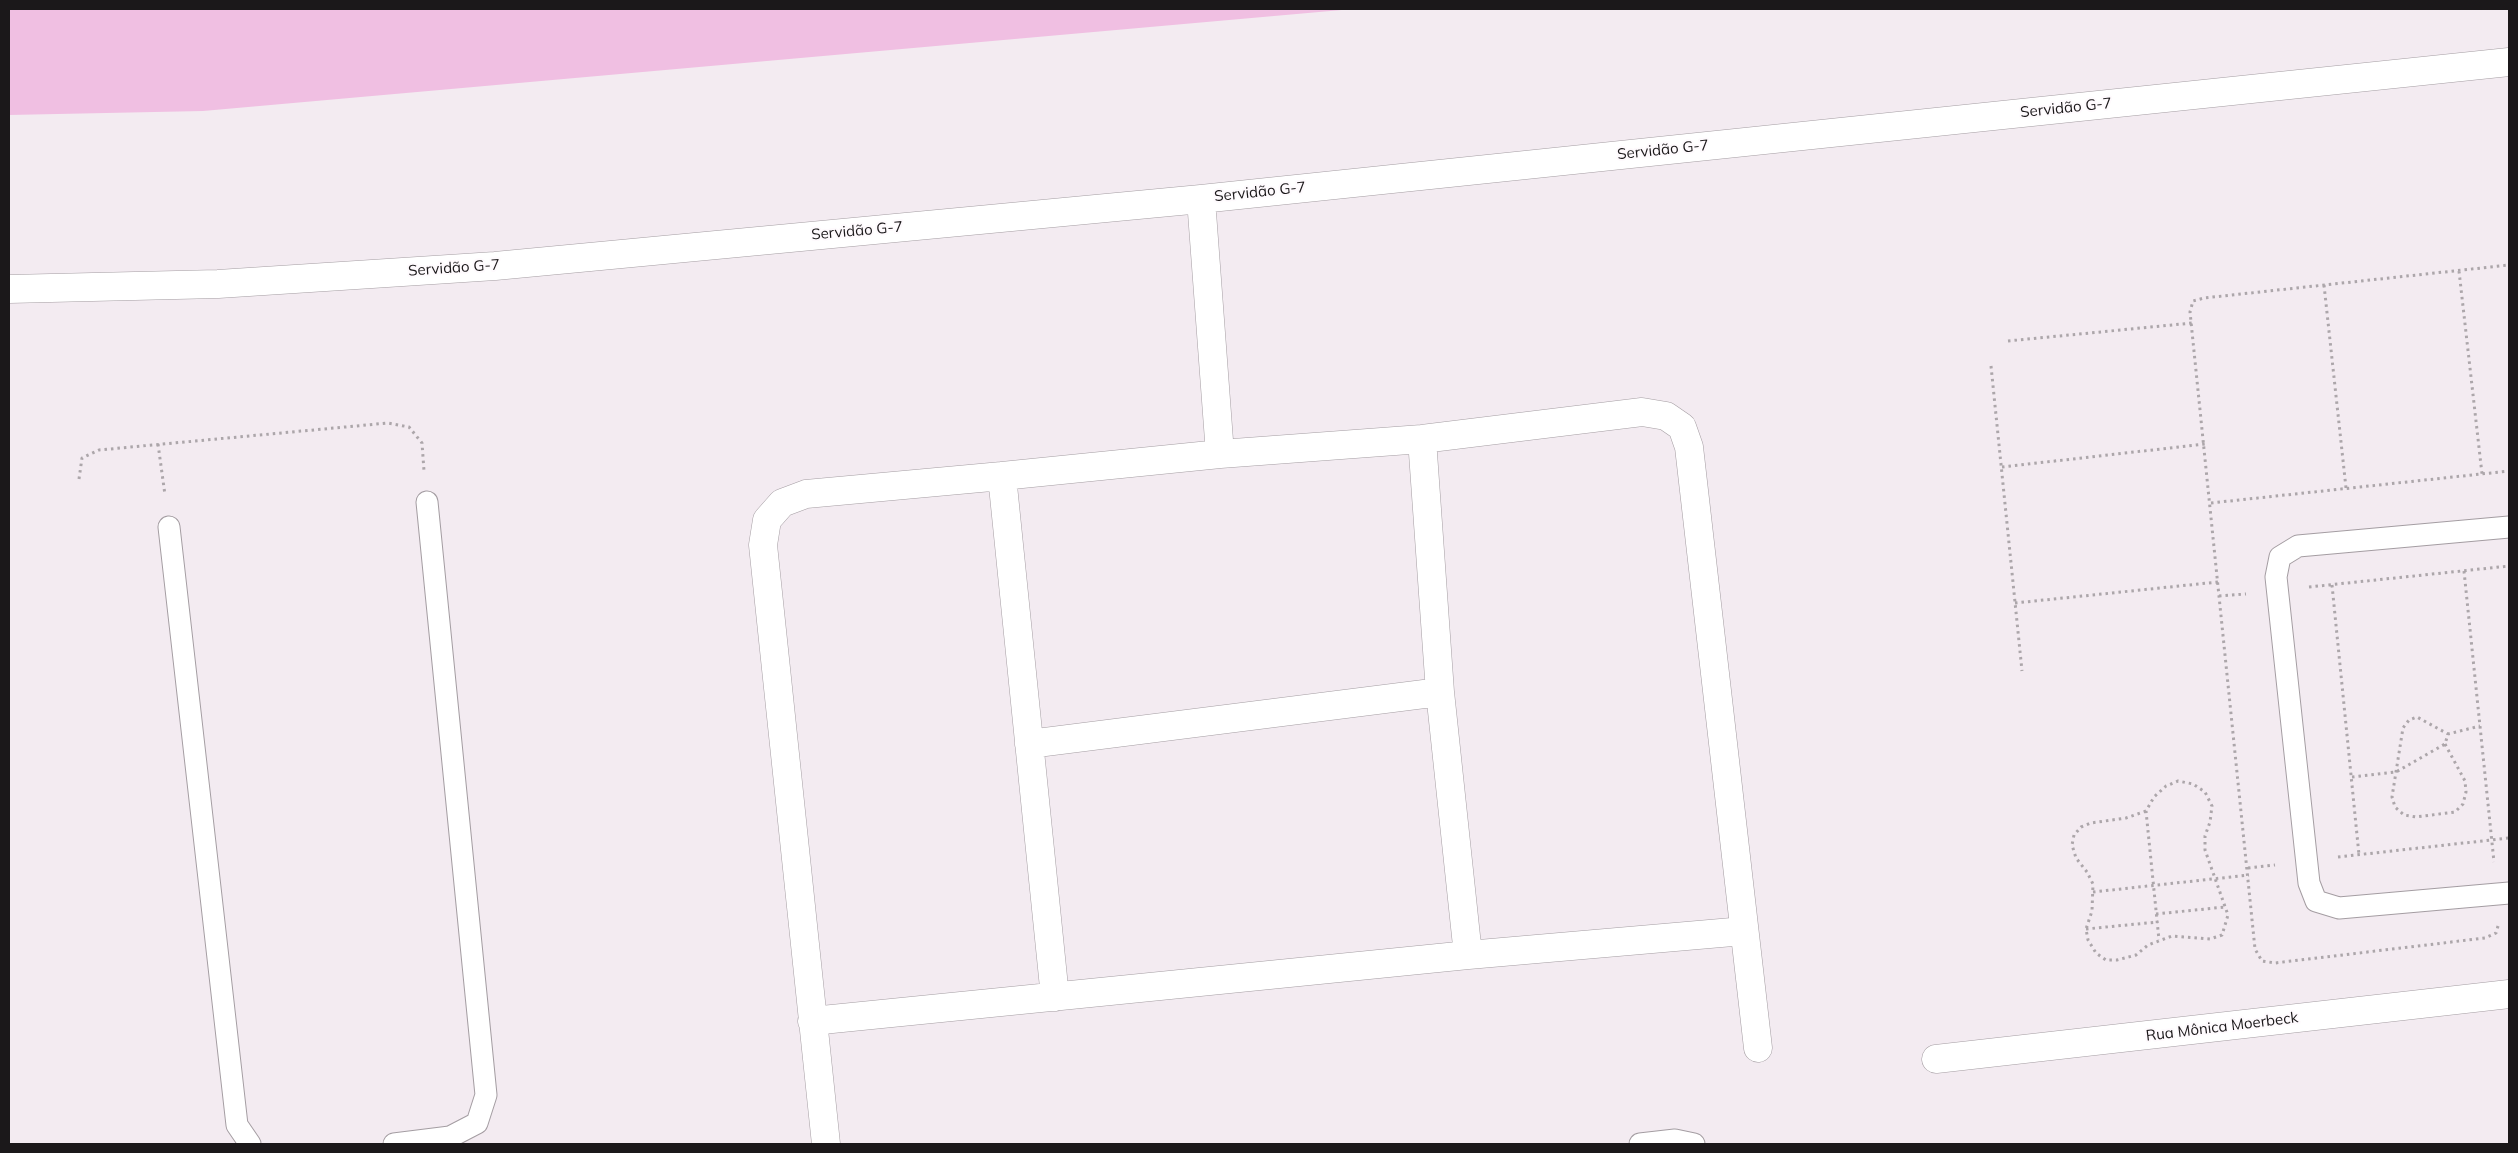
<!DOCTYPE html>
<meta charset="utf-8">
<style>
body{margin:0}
#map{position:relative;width:2518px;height:1153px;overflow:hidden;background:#f3ebf1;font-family:Mulish,sans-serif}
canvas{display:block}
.frame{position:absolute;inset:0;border:10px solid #1b181a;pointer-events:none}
</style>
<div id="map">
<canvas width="2518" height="1153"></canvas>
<div class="frame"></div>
</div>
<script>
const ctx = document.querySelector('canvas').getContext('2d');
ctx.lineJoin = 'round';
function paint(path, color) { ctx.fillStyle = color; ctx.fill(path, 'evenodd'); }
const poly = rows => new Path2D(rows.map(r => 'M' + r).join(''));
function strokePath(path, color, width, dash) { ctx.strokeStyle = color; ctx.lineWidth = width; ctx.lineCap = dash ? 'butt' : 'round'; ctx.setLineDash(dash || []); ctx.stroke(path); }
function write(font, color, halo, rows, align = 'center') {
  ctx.font = font + ' Mulish,sans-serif'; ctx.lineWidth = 4; ctx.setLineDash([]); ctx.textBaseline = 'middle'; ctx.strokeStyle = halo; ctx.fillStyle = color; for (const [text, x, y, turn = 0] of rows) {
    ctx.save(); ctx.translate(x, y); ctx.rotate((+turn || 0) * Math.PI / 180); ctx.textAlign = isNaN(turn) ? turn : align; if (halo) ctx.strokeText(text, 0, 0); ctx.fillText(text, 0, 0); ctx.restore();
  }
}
paint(poly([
 [9,9,1353,9,203,111,9,115]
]), '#f0bfe2');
const service = poly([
 [169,527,237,1125,250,1144],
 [2509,527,2298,546,2280,557,2276,577,2309,883,2316,901,2339,908,2509,893],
 [394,1144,450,1137,477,1123,486,1095,427,502],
 [1640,1144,1675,1140,1694,1144]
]);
const minor = poly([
 [1201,199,1220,454],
 [9,289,218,284,495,266,1201,199,2509,62],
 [1422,439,1440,692,1468,955],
 [1029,744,1440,692],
 [1055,997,1002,476,1220,454,1422,439,1642,412,1666,416,1682,427,1689,447,1758,1048],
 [812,1021,1468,955,1744,931],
 [1936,1059,2509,994],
 [826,1144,763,545,767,520,782,503,806,494,1002,476]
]);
strokePath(service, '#a49da2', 23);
strokePath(minor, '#a49da2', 29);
strokePath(poly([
 [2459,271,2482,474],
 [2324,285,2346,488],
 [2008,341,2192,323],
 [1991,366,2022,671],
 [158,444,165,495],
 [2002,467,2205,444],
 [79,479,82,458,99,450,388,423,409,427,422,443,424,471],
 [2211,503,2509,471],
 [2464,571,2494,862],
 [2332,585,2359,855],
 [2309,587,2509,566],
 [2219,596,2246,594],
 [2015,603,2218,582],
 [2445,744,2465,781,2466,792,2463,804,2455,812,2416,817,2404,815,2395,807,2392,797,2403,728,2409,720,2417,717,2448,734],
 [2352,777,2396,772,2445,744,2448,734,2480,726],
 [2146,811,2126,818,2091,823,2081,827,2074,835,2072,845,2076,858,2087,872,2093,884,2092,911,2086,929,2088,940,2096,953,2106,960,2117,960,2136,955,2148,945,2172,936,2210,939,2222,935,2228,915,2205,850,2205,836,2210,822,2212,806,2205,792,2193,784,2178,781,2166,786,2154,797,2146,811,2159,940],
 [2338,857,2509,838],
 [2248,868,2275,865],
 [2093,892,2249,875],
 [2156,914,2225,907],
 [2498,926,2496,933,2485,938,2275,963,2262,961,2255,949,2190,312,2193,301,2204,298,2509,265],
 [2086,929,2158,922]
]), '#aca6aa', 3, [2.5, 4]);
strokePath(service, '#fff', 21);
strokePath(minor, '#fff', 28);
write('15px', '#1b181a', '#fefafd', [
 ["Servidão G-7",2066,108,-6],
 ["Servidão G-7",1663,150,-6],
 ["Servidão G-7",1260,192,-6],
 ["Servidão G-7",857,231,-5],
 ["Servidão G-7",454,268,-4],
 ["Rua Mônica Moerbeck",2222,1027,-7]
]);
</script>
